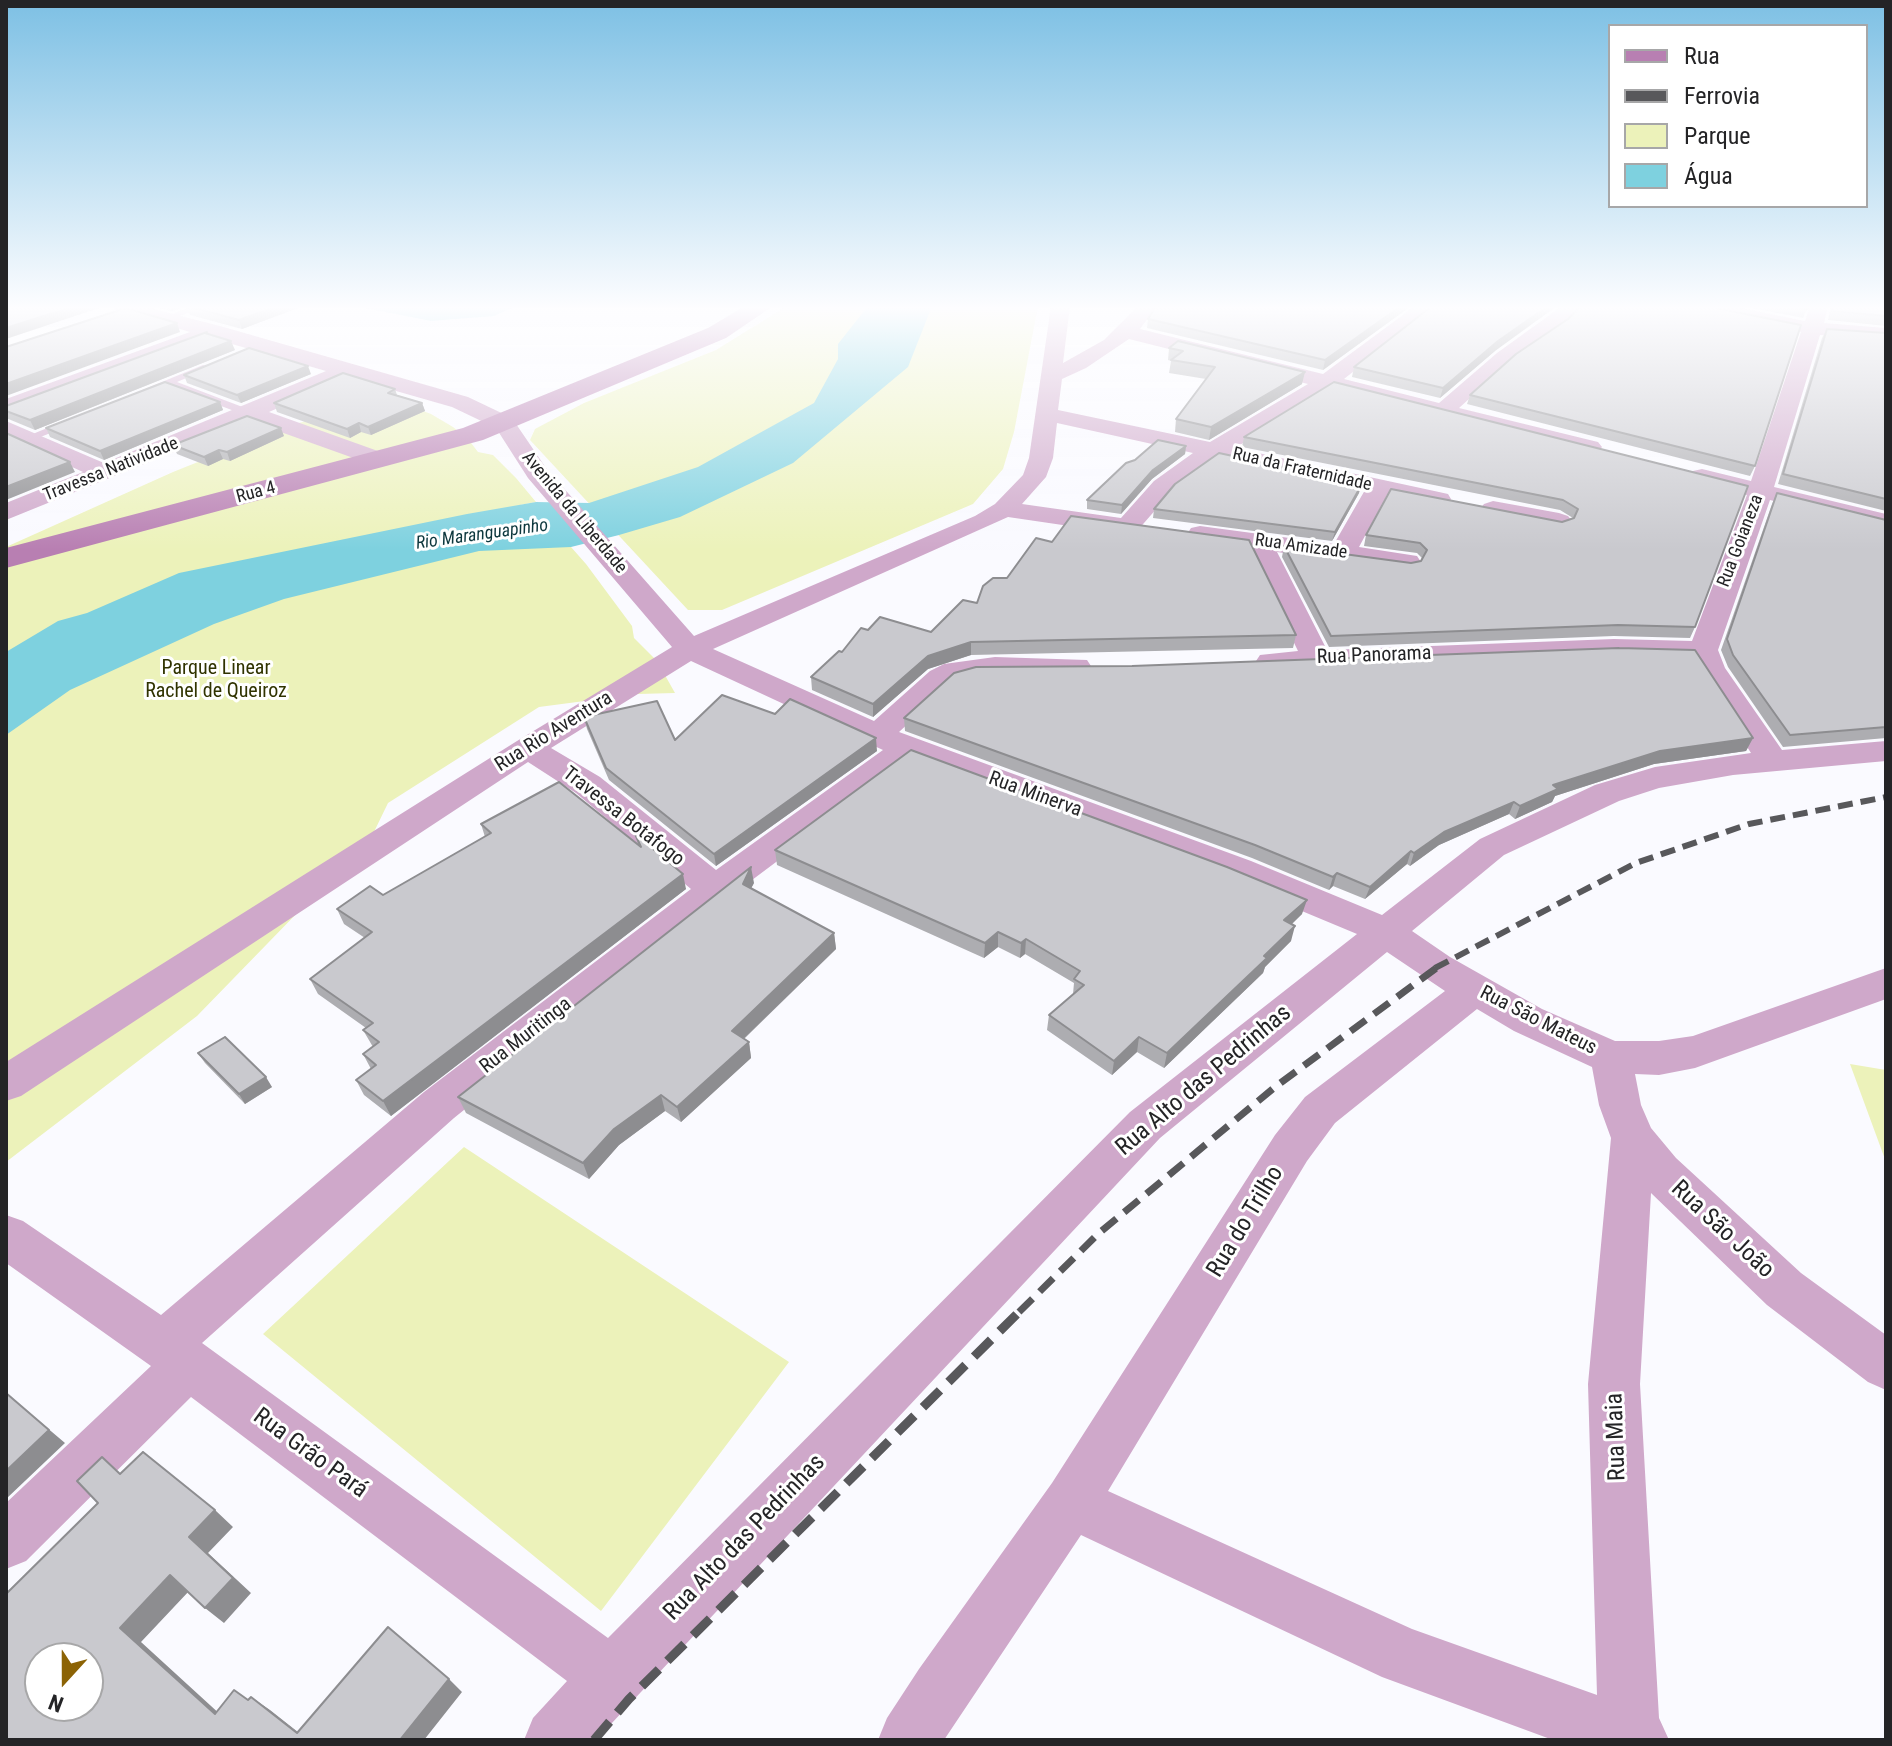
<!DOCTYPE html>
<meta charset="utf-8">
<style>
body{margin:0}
#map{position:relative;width:1892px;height:1746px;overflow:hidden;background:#fafaff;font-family:"Roboto Condensed",sans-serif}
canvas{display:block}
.frame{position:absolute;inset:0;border:8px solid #242426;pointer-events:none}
.legend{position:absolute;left:1608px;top:24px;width:260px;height:184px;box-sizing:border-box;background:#fff;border:2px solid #a7a7a8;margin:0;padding:10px 14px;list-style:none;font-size:24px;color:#242426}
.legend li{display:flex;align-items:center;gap:16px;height:40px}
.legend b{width:40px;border:2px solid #a7a7a8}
.north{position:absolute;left:24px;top:1642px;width:80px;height:80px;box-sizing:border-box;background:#fff;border:2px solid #a7a7a8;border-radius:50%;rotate:201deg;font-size:22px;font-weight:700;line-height:32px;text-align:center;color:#242426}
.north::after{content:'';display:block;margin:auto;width:28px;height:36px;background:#8c6305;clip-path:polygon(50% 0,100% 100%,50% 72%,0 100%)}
</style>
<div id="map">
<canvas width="1892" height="1746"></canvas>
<div class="frame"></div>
<ul class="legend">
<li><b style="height:10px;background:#b87fb2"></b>Rua</li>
<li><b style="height:10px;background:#58585b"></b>Ferrovia</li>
<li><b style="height:22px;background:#ecf2ba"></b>Parque</li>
<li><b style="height:22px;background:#7ed1df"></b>Água</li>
</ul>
<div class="north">N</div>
</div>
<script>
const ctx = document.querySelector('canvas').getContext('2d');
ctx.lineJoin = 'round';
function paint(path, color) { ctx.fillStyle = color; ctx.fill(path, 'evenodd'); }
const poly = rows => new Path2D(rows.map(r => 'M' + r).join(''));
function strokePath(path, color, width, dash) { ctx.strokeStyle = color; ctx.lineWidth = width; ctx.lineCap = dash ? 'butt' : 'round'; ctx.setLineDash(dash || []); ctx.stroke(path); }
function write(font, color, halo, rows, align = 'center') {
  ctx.font = font + ' "Roboto Condensed",sans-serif'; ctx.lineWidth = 6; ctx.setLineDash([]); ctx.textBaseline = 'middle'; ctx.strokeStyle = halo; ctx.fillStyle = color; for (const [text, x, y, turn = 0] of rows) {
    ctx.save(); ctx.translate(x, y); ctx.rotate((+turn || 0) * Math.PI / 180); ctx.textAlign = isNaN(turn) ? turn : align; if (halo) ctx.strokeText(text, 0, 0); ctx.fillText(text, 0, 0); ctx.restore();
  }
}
paint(poly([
 [787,306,1038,306,1014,432,1003,469,973,504,722,610,688,610,530,440,535,429,584,403,716,350],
 [389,398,431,414,453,427,468,439,478,452,493,455,516,478,536,502,520,505,552,547,571,547,586,564,632,626,634,638,657,661,675,693,638,694,539,707,388,803,372,836,197,1016,6,1162,6,547,173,472,288,426],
 [1850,1064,1886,1070,1886,1162],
 [464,1147,789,1362,601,1611,263,1334]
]), '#ecf2ba');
paint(poly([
 [356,306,516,306,494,316,431,321],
 [868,306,932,306,908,367,793,463,680,517,619,535,571,547,479,551,284,599,214,624,70,690,6,735,6,652,58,621,87,613,179,573,467,514,536,502,589,503,698,467,814,403,838,359,838,344]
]), '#7ed1df');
paint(poly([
 [194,306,207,306,169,320,161,318,194,306],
 [203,365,212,367,177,382,253,411,253,415,245,415,168,386,145,394,140,391,203,365],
 [69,419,75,422,73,424,33,440,23,438,69,419]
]), '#cfa8ca');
paint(poly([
 [113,306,142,306,220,326,468,397,512,418,546,468,694,636,975,516,995,504,1023,475,1029,458,1051,306,1070,306,1063,363,1104,340,1138,306,1157,306,1140,329,1323,374,1415,306,1436,306,1344,379,1439,403,1497,353,1562,306,1582,306,1563,326,1511,361,1459,408,1598,442,1602,447,1598,452,1590,454,1330,389,1235,448,1439,492,1448,494,1451,499,1448,504,1439,506,1387,495,1359,547,1417,556,1421,562,1417,568,1408,570,1277,552,1327,650,1614,639,1692,641,1747,495,1693,481,1690,476,1693,471,1702,469,1751,481,1801,332,1703,312,1693,306,1730,306,1805,321,1810,306,1828,306,1824,323,1886,328,1886,340,1820,335,1774,487,1886,514,1886,530,1770,500,1718,650,1725,668,1782,750,1886,741,1886,761,1733,775,1659,788,1619,801,1504,855,1412,931,1450,957,1542,1009,1615,1041,1659,1041,1693,1036,1886,968,1886,999,1695,1068,1659,1075,1635,1074,1641,1105,1651,1128,1676,1158,1801,1273,1886,1335,1886,1390,1868,1382,1767,1305,1651,1193,1640,1384,1659,1718,1669,1740,1553,1740,1382,1677,1081,1535,944,1740,878,1740,887,1718,919,1669,1052,1483,1275,1135,1305,1097,1445,991,1387,952,1160,1138,596,1740,524,1740,533,1718,567,1681,191,1397,26,1561,6,1569,6,1503,151,1366,6,1263,6,1215,23,1221,161,1315,424,1092,691,889,576,793,528,762,21,1096,6,1101,6,1062,517,741,672,647,528,478,496,428,452,407,347,377,269,412,389,455,393,460,389,465,373,465,250,421,6,520,6,503,83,472,6,437,6,421,104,463,326,371,211,338,6,414,6,399,190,332,115,310,113,306],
 [1129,339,1308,384,1210,442,1058,410,1062,379,1086,368,1129,339],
 [1057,423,1193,453,1154,481,1121,518,1022,504,1046,477,1053,458,1057,423],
 [1217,458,1365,490,1334,544,1200,526,1191,528,1187,534,1191,540,1200,542,1248,548,1298,651,1260,655,1256,661,1260,667,1271,670,1614,657,1691,659,1751,753,1655,767,1595,785,1480,839,1382,915,1251,861,899,732,952,683,962,678,1076,675,1087,672,1091,666,1087,660,995,657,944,664,930,671,874,721,713,649,1008,517,1117,533,1137,531,1172,491,1217,458],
 [691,661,883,750,716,870,600,777,551,748,691,661],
 [911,761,1225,879,1357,934,1130,1112,608,1638,202,1343,454,1118,728,898,911,761],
 [1477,1009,1514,1031,1592,1067,1599,1105,1611,1138,1588,1384,1597,1695,1412,1629,1108,1491,1307,1161,1335,1123,1477,1009],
 [1493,501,1559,513,1568,516,1572,521,1568,526,1559,529,1484,514,1480,509,1484,504,1493,501]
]), '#cfa8ca');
paint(poly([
 [745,306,773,306,726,338,483,440,6,568,6,548,463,428,708,328,745,306]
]), '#b87fb2');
strokePath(poly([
 [1435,968,1636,863,1749,824,1886,797]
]), '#58585b', 6, [15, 8]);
strokePath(poly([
 [1019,1312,1098,1234,1275,1087,1439,966]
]), '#58585b', 7, [19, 10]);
strokePath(poly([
 [594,1740,629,1699,1021,1310]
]), '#58585b', 9, [24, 12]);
paint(poly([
 [152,306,186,306,172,311],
 [187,306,303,306,242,329,190,315],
 [1411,306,1323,370,1147,328,1148,319],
 [1743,306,1808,306,1803,318],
 [1830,306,1886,306,1886,326,1828,320,1831,307],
 [1568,319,1755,466,1750,476,1467,404,1470,395],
 [1827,329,1886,333,1886,511,1778,484,1822,338],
 [208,334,235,350,35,430,6,418,6,406],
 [1169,348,1302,384,1209,440,1175,432,1176,419,1206,379,1169,373,1171,361,1168,360],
 [1495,351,1440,398,1352,377,1354,367],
 [311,374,241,403,187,383,184,375],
 [395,389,397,395,422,403,425,411,371,435,361,432,350,438,277,412,274,403],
 [220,402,223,410,104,460,50,437,46,428],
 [284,436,230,461,223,459,208,466,177,454,173,445],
 [1244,437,1748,486,1695,627,1690,638,1614,636,1329,647,1282,557,1284,546,1411,563,1421,561,1422,558,1417,553,1364,546,1366,535,1562,522,1573,518,1560,510,1242,447],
 [1186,446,1185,454,1152,479,1121,514,1087,509,1087,500],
 [1359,493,1332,541,1153,518,1154,509],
 [1777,493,1886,520,1886,738,1783,747,1728,667,1721,650,1772,504],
 [977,603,1296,635,1293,648,971,655,928,669,873,717,812,690,811,677,868,630,931,632],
 [775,714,877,751,716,866,609,780,587,729,584,717,675,740],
 [904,718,1753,738,1746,751,1654,764,1555,796,1552,802,1515,819,1509,814,1439,845,1410,866,1407,864,1365,899,1333,886,1329,890,1252,858,905,731],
 [481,824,638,845,635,834,686,889,391,1116,364,1095,356,1080,371,1069,363,1054,373,1047,363,1030,366,1028,318,994,310,979,365,938,344,924,337,909,383,895,485,837],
 [775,850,1302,914,1292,924,1291,941,1265,967,1263,973,1164,1068,1137,1052,1112,1075,1047,1030,1049,1015,1073,994,1074,983,1025,954,1020,958,998,947,984,958,777,865],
 [754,883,751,888,834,933,836,949,744,1039,749,1042,751,1058,681,1122,665,1111,619,1145,589,1179,466,1113,458,1097],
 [198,1053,272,1087,245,1104,205,1063]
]), '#adadb1');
paint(poly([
 [75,306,105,306,6,339,6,328],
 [170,306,186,306,172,311],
 [277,306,303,306,242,329,239,320],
 [1401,306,1411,306,1323,370,1325,360],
 [1548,306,1557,306,1495,351,1440,398,1443,388,1498,341],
 [177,323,180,332,6,396,6,384],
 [231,341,235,350,35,430,30,420],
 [308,366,311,374,241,403,237,395],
 [1305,372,1302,384,1209,440,1211,427],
 [220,402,223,410,104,460,100,451],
 [422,403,425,411,371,435,368,427],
 [359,423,361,432,350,438,347,429],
 [281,428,284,436,230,461,227,452],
 [1186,446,1185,454,1152,479,1121,514,1122,505,1153,470],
 [219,450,223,459,208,466,204,457],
 [70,462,75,472,6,500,6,487],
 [1362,484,1359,493,1332,541,1335,532],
 [971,642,971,655,928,669,873,717,873,704,928,656],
 [876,738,877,751,716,866,714,854],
 [1753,738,1746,751,1654,764,1555,796,1552,802,1515,819,1520,806,1553,785,1660,751],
 [1514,802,1509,814,1439,845,1410,866,1414,853,1444,832],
 [1411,851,1407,864,1365,899,1370,887],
 [751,867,754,883,745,900,743,884],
 [1337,873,1333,886,1329,890,1333,877],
 [683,874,686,889,391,1116,383,1101],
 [1307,900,1302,914,1280,935,1284,920],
 [1295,926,1291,941,1265,967,1263,973,1164,1068,1167,1053],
 [998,932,998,947,984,958,985,943],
 [834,933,836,949,735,1047,732,1031],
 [1026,939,1025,954,1020,958,1021,943],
 [1139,1037,1137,1052,1112,1075,1114,1061],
 [749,1042,751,1058,681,1122,677,1107],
 [266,1077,272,1087,245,1104,239,1094],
 [661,1095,665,1111,619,1145,589,1179,583,1163,614,1129],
 [6,1393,65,1443,6,1499],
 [215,1510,233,1527,208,1553,251,1593,224,1623,205,1608,189,1537],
 [170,1575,190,1590,141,1642,234,1727,215,1714,120,1628],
 [449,1679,462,1692,424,1740,400,1740],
 [251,1697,270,1710,308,1740,307,1740]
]), '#8d8d90');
const building = poly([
 [6,306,75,306,6,328,6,306],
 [187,306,277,306,239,320,187,306],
 [1156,306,1401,306,1325,360,1148,319,1156,306],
 [1432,306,1548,306,1498,341,1443,388,1354,367,1432,306],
 [1581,306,1705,306,1801,325,1755,466,1470,395,1516,354,1568,319,1581,306],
 [1792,306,1808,306,1807,309,1792,306],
 [1833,306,1886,306,1886,316,1832,311,1833,306],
 [126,308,177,323,6,384,6,347,126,308],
 [1827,329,1886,333,1886,499,1783,474,1827,329],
 [207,332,205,333,231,341,30,420,6,411,6,406,207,332],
 [1178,341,1305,372,1211,427,1176,419,1215,367,1171,360,1183,351,1169,348,1178,341],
 [249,348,308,366,237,395,184,375,249,348],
 [343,373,395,389,388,393,422,403,368,427,359,423,347,429,274,403,343,373],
 [165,382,220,402,100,451,46,428,165,382],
 [1334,382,1748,486,1695,627,1618,625,1331,636,1284,546,1411,563,1421,561,1427,550,1420,543,1366,535,1391,489,1562,522,1574,518,1578,509,1563,500,1244,437,1334,382],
 [247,416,281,428,227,452,219,450,204,457,173,445,247,416],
 [6,433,70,462,6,487,6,433],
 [1158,440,1186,446,1153,470,1122,505,1087,500,1126,463,1135,460,1158,440],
 [1219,453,1362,484,1335,532,1154,509,1175,484,1219,453],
 [1777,493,1886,520,1886,727,1790,735,1733,655,1727,639,1777,493],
 [1071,516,1249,540,1296,635,971,642,928,656,873,704,811,677,839,651,842,652,861,628,868,630,880,617,931,632,963,600,977,603,983,586,993,578,1007,578,1036,538,1052,542,1071,516],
 [1619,648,1695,650,1753,738,1660,751,1553,785,1558,789,1520,806,1514,802,1444,832,1414,853,1411,851,1370,887,1337,873,1333,877,1255,845,904,718,954,673,976,667,1132,666,1619,648],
 [722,695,775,714,790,699,876,738,714,854,606,768,584,717,657,701,675,740,722,695],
 [911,750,1227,867,1307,900,1284,920,1295,926,1264,956,1267,958,1167,1053,1139,1037,1114,1061,1049,1015,1084,985,1074,979,1080,971,1026,939,1021,943,998,932,985,943,775,850,911,750],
 [559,782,641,847,635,834,683,874,383,1101,356,1080,376,1065,363,1054,379,1042,363,1030,373,1023,310,979,372,932,337,909,370,886,383,895,491,833,481,824,559,782],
 [751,867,743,884,834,933,732,1031,749,1042,677,1107,661,1095,614,1129,583,1163,458,1097,751,867],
 [225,1037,266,1077,239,1094,198,1053,225,1037],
 [6,1393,49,1430,6,1471,6,1393],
 [143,1452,215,1510,189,1537,233,1578,205,1608,170,1575,120,1628,215,1714,234,1690,248,1700,251,1697,297,1733,388,1627,449,1679,400,1740,6,1740,6,1594,98,1503,77,1481,102,1457,120,1474,143,1452],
 [40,1658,88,1658,88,1706,40,1706,40,1658]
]);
paint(building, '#c9c9ce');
strokePath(building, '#8d8d90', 2);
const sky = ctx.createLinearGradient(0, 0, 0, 550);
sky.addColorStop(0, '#7dc0e4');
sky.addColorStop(0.56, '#fdfdff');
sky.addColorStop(1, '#fdfdff00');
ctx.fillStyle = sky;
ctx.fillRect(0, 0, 1892, 550);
write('18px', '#242426', '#fff', [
 ["Travessa Natividade",111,470,-22],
 ["Rua da Fraternidade",1302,470,13],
 ["Rua 4",256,493,-15],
 ["Avenida da Liberdade",574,513,50],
 ["Rua Goianeza",1741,541,-69],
 ["Rua Amizade",1301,547,8]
]);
write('italic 18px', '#0d373d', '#fff', [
 ["Rio Maranguapinho",482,535,-8]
]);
write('20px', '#242426', '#fff', [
 ["Rua Panorama",1374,656,-2],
 ["Rua Rio Aventura",554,732,-32],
 ["Rua Minerva",1035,795,20],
 ["Travessa Botafogo",623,817,38],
 ["Rua São Mateus",1538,1021,27],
 ["Rua Muritinga",526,1036,-38]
]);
write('20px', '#303300', '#fff', [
 ["Parque Linear",216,669],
 ["Rachel de Queiroz",216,692]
]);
write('24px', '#242426', '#fff', [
 ["Rua Alto das Pedrinhas",1204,1081,-40],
 ["Rua do Trilho",1246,1222,-59],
 ["Rua São João",1722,1230,43],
 ["Rua Maia",1617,1437,-92],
 ["Rua Grão Pará",310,1454,36],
 ["Rua Alto das Pedrinhas",745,1538,-46]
]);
</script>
